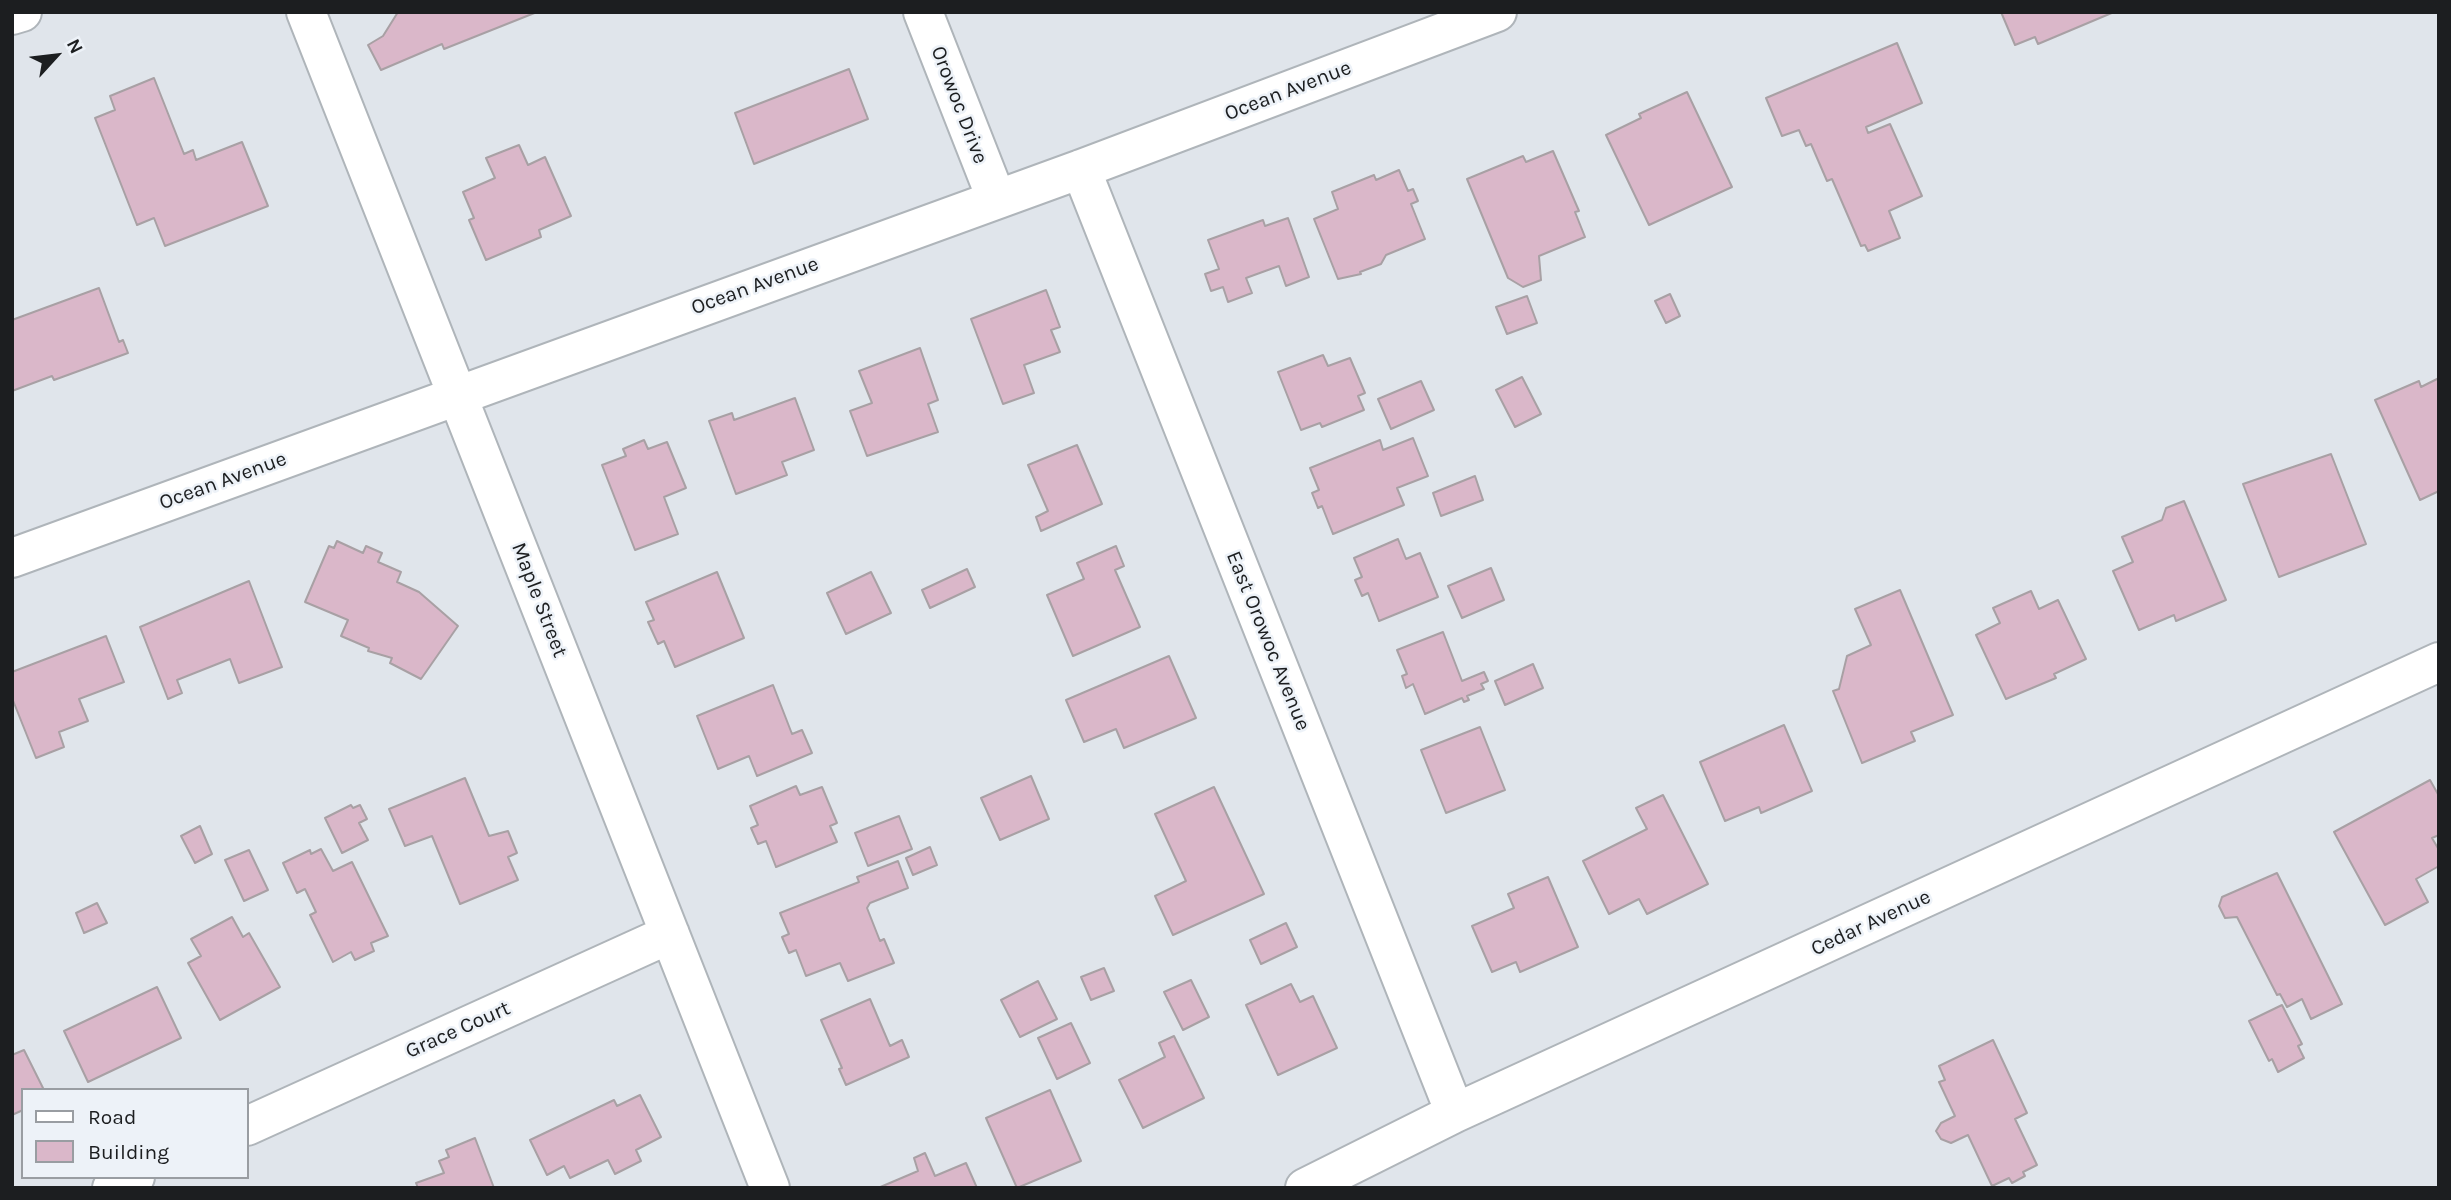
<!DOCTYPE html>
<style>
body{margin:0}
#map{position:relative;width:2451px;height:1200px;overflow:hidden;background:#e0e5eb;font-family:Karla,sans-serif}
canvas{display:block}
.frame{position:absolute;inset:0;border:14px solid #1c1e20;pointer-events:none}
.legend{position:absolute;left:21px;top:1088px;width:228px;height:91px;box-sizing:border-box;background:#edf2f8;border:2px solid #999da2;margin:0;padding:9px 12px;list-style:none;font-size:21px;color:#1c1e20}
.legend li{display:flex;align-items:center;gap:14px;height:35px}
.legend b{width:35px;border:2px solid #999da2}
.north{position:absolute;left:21px;top:21px;width:70px;height:70px;-webkit-text-stroke:5px #edf2f8;paint-order:stroke;rotate:63deg;font-size:19px;font-weight:700;line-height:28px;text-align:center;color:#1c1e20}
.north::after{content:'';display:block;margin:auto;width:24px;height:32px;background:#1c1e20;clip-path:polygon(50% 0,100% 100%,50% 72%,0 100%)}
</style>
<div id="map">
<canvas width="2451" height="1200"></canvas>
<div class="frame"></div>
<ul class="legend">
<li><b style="height:9px;background:#fff"></b>Road</li>
<li><b style="height:19px;background:#dab7c9"></b>Building</li>
</ul>
<div class="north">N</div>
</div>
<script>
const ctx = document.querySelector('canvas').getContext('2d');
ctx.lineJoin = 'round';
function paint(path, color) { ctx.fillStyle = color; ctx.fill(path, 'evenodd'); }
const poly = rows => new Path2D(rows.map(r => 'M' + r).join(''));
function strokePath(path, color, width, dash) { ctx.strokeStyle = color; ctx.lineWidth = width; ctx.lineCap = dash ? 'butt' : 'round'; ctx.setLineDash(dash || []); ctx.stroke(path); }
function write(font, color, halo, rows, align = 'center') {
  ctx.font = font + ' Karla,sans-serif'; ctx.lineWidth = 5; ctx.setLineDash([]); ctx.textBaseline = 'middle'; ctx.strokeStyle = halo; ctx.fillStyle = color; for (const [text, x, y, turn = 0] of rows) {
    ctx.save(); ctx.translate(x, y); ctx.rotate((+turn || 0) * Math.PI / 180); ctx.textAlign = isNaN(turn) ? turn : align; if (halo) ctx.strokeText(text, 0, 0); ctx.fillText(text, 0, 0); ctx.restore();
  }
}
const building = poly([
 [398,12,537,12,444,49,442,44,381,70,368,45,383,36,398,12],
 [2001,12,2114,12,2038,44,2035,37,2015,45,2001,12],
 [1897,43,1922,103,1866,127,1868,133,1890,124,1922,196,1889,211,1900,238,1868,251,1865,245,1861,246,1832,179,1827,181,1811,144,1806,146,1799,130,1782,136,1766,98,1897,43],
 [849,69,868,119,754,164,735,113,849,69],
 [154,78,184,154,193,150,196,160,242,142,268,206,165,246,154,218,137,225,95,118,115,110,110,96,154,78],
 [1687,92,1732,187,1649,225,1606,135,1641,118,1639,114,1687,92],
 [519,145,528,165,545,157,571,216,539,230,541,237,486,260,469,220,474,218,463,192,495,178,486,158,519,145],
 [1553,151,1579,211,1575,212,1585,237,1539,256,1541,280,1523,287,1508,278,1467,179,1523,156,1526,162,1553,151],
 [1399,170,1408,191,1413,189,1418,201,1411,204,1425,239,1386,255,1381,264,1360,272,1361,274,1338,279,1314,219,1338,209,1332,192,1374,175,1376,180,1399,170],
 [1288,218,1309,277,1286,286,1279,266,1246,278,1252,293,1228,302,1223,287,1211,291,1205,274,1219,269,1208,240,1263,220,1265,226,1288,218],
 [99,288,119,342,123,340,128,353,54,380,52,376,12,391,12,320,99,288],
 [1046,290,1060,327,1051,330,1060,352,1024,365,1034,393,1003,404,971,319,1046,290],
 [1670,294,1680,316,1666,323,1655,301,1670,294],
 [1527,296,1537,323,1507,334,1496,307,1527,296],
 [920,348,938,400,928,404,938,432,867,456,850,411,872,403,859,371,920,348],
 [1323,355,1328,366,1350,358,1365,393,1358,396,1364,410,1322,427,1320,423,1301,430,1278,372,1323,355],
 [1522,377,1541,414,1515,427,1496,390,1522,377],
 [2439,378,2439,491,2420,500,2375,400,2419,381,2421,387,2439,378],
 [1421,381,1434,410,1391,429,1378,399,1421,381],
 [795,398,814,450,782,462,787,475,736,494,709,421,732,413,734,420,795,398],
 [1413,438,1428,476,1397,488,1404,505,1333,534,1322,506,1318,508,1312,493,1319,490,1310,468,1380,440,1383,450,1413,438],
 [644,440,648,449,667,442,686,488,664,497,678,534,635,550,602,465,626,456,623,449,644,440],
 [1077,445,1102,504,1041,531,1036,517,1048,511,1028,465,1077,445],
 [2331,454,2366,544,2279,577,2243,484,2331,454],
 [1475,476,1483,500,1441,516,1433,493,1475,476],
 [2184,501,2226,600,2176,621,2174,615,2139,630,2113,571,2133,562,2122,537,2162,520,2166,508,2184,501],
 [1398,539,1406,559,1420,553,1438,597,1379,621,1368,593,1362,596,1355,580,1362,577,1354,558,1398,539],
 [337,541,363,553,366,546,382,553,378,562,401,572,397,582,419,592,458,626,421,679,390,663,392,658,368,651,369,648,341,636,348,620,305,602,329,546,334,548,337,541],
 [1116,546,1124,566,1115,570,1140,627,1073,656,1047,595,1084,579,1077,563,1116,546],
 [1491,568,1504,600,1462,618,1448,586,1491,568],
 [967,569,975,587,930,608,922,590,967,569],
 [717,572,744,638,675,667,664,641,658,644,648,622,654,620,646,602,717,572],
 [871,572,891,613,846,634,827,593,871,572],
 [249,581,282,667,239,683,230,659,177,680,182,693,168,699,140,627,249,581],
 [1900,590,1953,715,1911,732,1915,741,1862,763,1833,691,1839,689,1847,656,1871,645,1855,609,1900,590],
 [2031,591,2039,609,2058,600,2086,659,2054,674,2056,678,2006,699,1976,635,2000,623,1993,608,2031,591],
 [1443,632,1462,681,1484,672,1488,681,1481,684,1484,689,1467,696,1469,700,1464,702,1462,698,1425,714,1413,684,1406,688,1402,676,1407,674,1397,650,1443,632],
 [106,636,124,682,79,699,88,721,59,732,64,747,36,758,12,698,12,672,106,636],
 [1169,656,1196,718,1124,748,1116,729,1084,742,1066,700,1169,656],
 [1533,664,1543,688,1505,705,1495,681,1533,664],
 [773,685,792,734,802,730,812,753,757,776,749,756,718,769,697,716,773,685],
 [1784,725,1812,791,1761,813,1759,807,1725,821,1700,762,1784,725],
 [1480,727,1505,790,1446,813,1421,750,1480,727],
 [1031,776,1049,819,1000,840,981,798,1031,776],
 [465,778,489,836,508,831,517,853,508,857,518,880,460,904,432,836,405,846,389,809,465,778],
 [2430,780,2439,796,2439,835,2432,838,2439,850,2439,866,2416,879,2428,902,2385,925,2334,832,2430,780],
 [796,786,800,795,822,787,837,823,830,826,837,842,776,867,766,841,758,844,751,828,758,825,750,806,796,786],
 [1214,787,1264,894,1173,935,1155,896,1186,881,1155,814,1214,787],
 [1663,795,1708,884,1647,914,1639,899,1609,914,1583,861,1647,829,1636,808,1663,795],
 [351,805,353,808,360,805,367,819,359,823,368,840,342,853,325,818,351,805],
 [899,816,912,849,868,866,855,833,899,816],
 [200,826,212,854,195,863,181,836,200,826],
 [930,847,937,865,913,875,906,858,930,847],
 [321,849,333,871,352,862,388,936,371,943,374,951,355,960,351,952,333,962,310,915,316,912,305,889,297,893,283,863,310,850,311,854,321,849],
 [249,850,268,890,244,901,225,860,249,850],
 [898,861,908,888,870,903,867,908,880,941,884,939,894,963,848,981,840,963,806,976,796,950,789,953,782,937,789,934,780,913,859,882,857,877,898,861],
 [2277,873,2342,1004,2311,1019,2302,999,2287,1007,2280,994,2277,995,2237,917,2225,918,2219,906,2222,897,2277,873],
 [1548,877,1578,947,1520,972,1516,962,1492,972,1472,926,1514,908,1508,894,1548,877],
 [97,903,107,923,84,933,76,913,97,903],
 [232,917,243,937,249,933,280,987,220,1020,188,963,201,956,191,939,232,917],
 [1286,923,1297,947,1261,964,1250,940,1286,923],
 [1104,968,1114,991,1091,1000,1081,977,1104,968],
 [1191,980,1209,1017,1183,1030,1164,992,1191,980],
 [1038,981,1057,1019,1020,1037,1001,1000,1038,981],
 [1291,984,1300,1002,1313,996,1337,1048,1278,1075,1246,1005,1291,984],
 [157,987,181,1038,88,1082,64,1031,157,987],
 [870,999,890,1046,902,1040,909,1057,846,1085,839,1069,842,1068,821,1020,870,999],
 [2282,1005,2302,1044,2298,1046,2304,1058,2278,1072,2272,1059,2269,1061,2249,1021,2282,1005],
 [1071,1023,1090,1063,1057,1079,1038,1038,1071,1023],
 [1174,1036,1204,1098,1143,1128,1119,1080,1165,1057,1159,1043,1174,1036],
 [1993,1040,2027,1113,2015,1119,2037,1165,2023,1172,2025,1176,2012,1183,2009,1178,1992,1186,1968,1135,1951,1143,1941,1139,1936,1131,1941,1123,1955,1116,1939,1082,1945,1080,1939,1066,1993,1040],
 [24,1050,44,1090,23,1090,23,1110,12,1115,12,1055,24,1050],
 [1050,1090,1081,1161,1017,1188,986,1118,1050,1090],
 [640,1095,661,1137,636,1150,641,1161,615,1174,608,1160,570,1178,564,1166,547,1175,530,1140,614,1100,617,1106,640,1095],
 [475,1138,494,1188,418,1188,416,1183,444,1173,439,1161,449,1157,446,1150,475,1138],
 [925,1153,935,1176,966,1163,977,1188,878,1188,918,1171,914,1158,925,1153]
]);
paint(building, '#dab7c9');
strokePath(building, '#a8a0a4', 2);
const minor = poly([
 [306,12,770,1188],
 [923,12,996,198],
 [12,15,22,12],
 [1081,169,1455,1113],
 [12,558,1081,169,1497,12],
 [247,1126,670,934],
 [112,1188,135,1177],
 [1305,1188,1455,1113,2439,662]
]);
strokePath(minor, '#afb5ba', 42);
strokePath(minor, '#fff', 38);
write('21px', '#1c1e20', '#edf2f8', [
 ["Ocean Avenue",1288,91,-21],
 ["Orowoc Drive",959,105,69],
 ["Ocean Avenue",755,286,-20],
 ["Ocean Avenue",223,481,-20],
 ["Maple Street",539,600,69],
 ["East Orowoc Avenue",1268,641,68],
 ["Cedar Avenue",1871,923,-25],
 ["Grace Court",458,1030,-24]
]);
</script>
